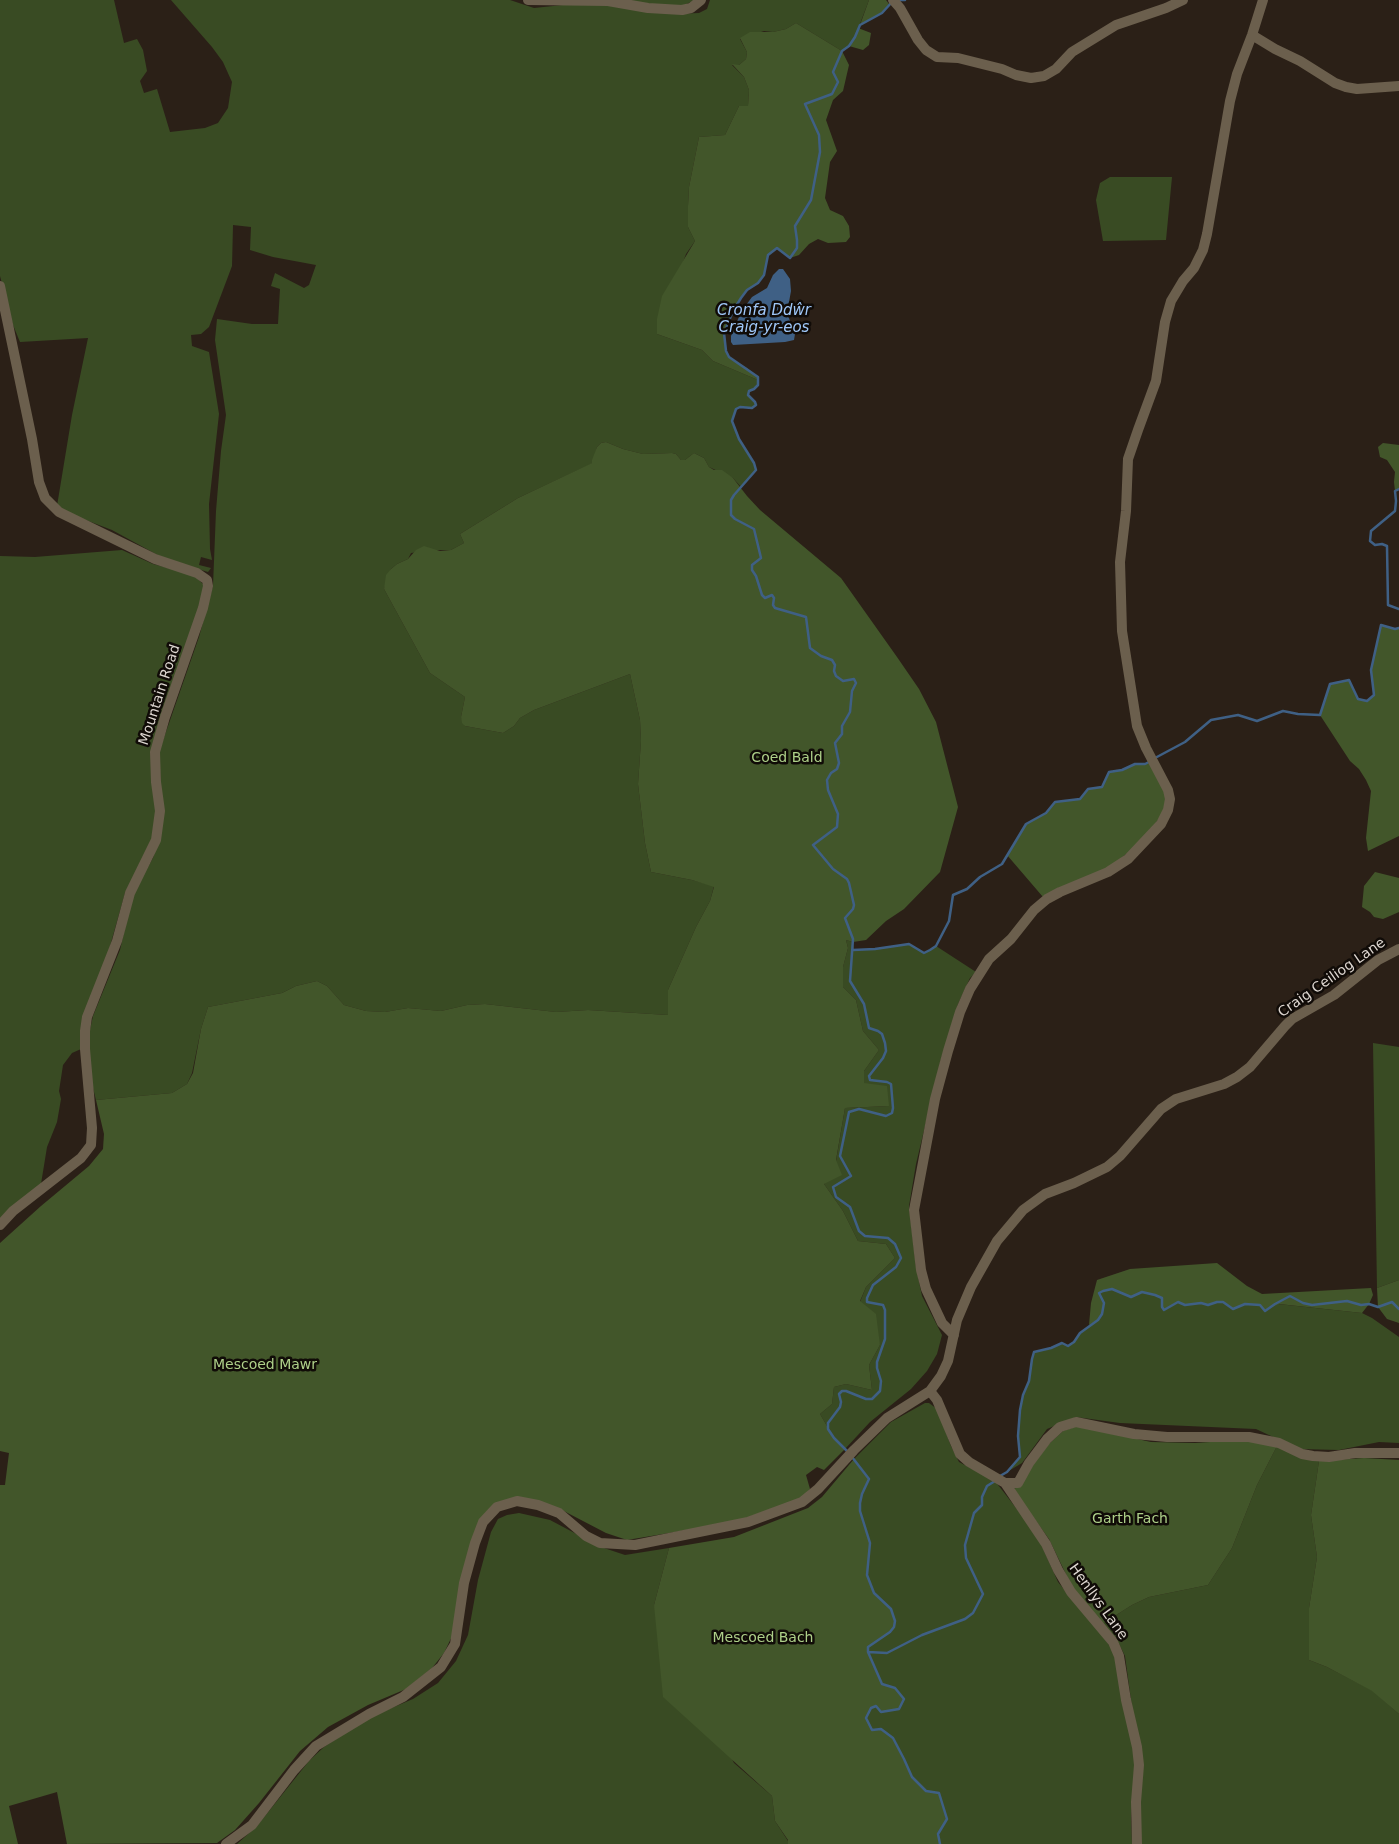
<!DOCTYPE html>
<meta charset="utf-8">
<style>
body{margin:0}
canvas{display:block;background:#2b2017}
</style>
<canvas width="1399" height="1844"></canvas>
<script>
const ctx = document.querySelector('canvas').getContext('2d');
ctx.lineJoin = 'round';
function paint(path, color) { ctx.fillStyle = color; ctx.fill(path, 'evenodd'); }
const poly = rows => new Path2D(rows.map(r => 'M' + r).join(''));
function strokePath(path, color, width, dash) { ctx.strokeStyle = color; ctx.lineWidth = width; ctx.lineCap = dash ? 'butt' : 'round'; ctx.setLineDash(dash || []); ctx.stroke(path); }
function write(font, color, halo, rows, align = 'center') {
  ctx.font = font + ' "DejaVu Sans",sans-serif'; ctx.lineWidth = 5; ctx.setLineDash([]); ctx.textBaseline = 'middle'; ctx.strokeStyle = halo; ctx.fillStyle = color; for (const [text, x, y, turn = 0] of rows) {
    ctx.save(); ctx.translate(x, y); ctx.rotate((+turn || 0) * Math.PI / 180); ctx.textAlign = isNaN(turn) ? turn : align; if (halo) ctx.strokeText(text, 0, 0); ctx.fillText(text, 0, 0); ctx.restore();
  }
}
paint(poly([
 [0,0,114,0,124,43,137,39,143,50,147,71,140,81,144,93,157,89,170,132,205,128,218,123,228,108,232,82,223,62,212,47,171,0,510,0,534,8,563,5,602,4,677,14,699,13,707,9,710,0,869,0,855,37,849,46,842,51,796,23,786,29,773,32,764,31,740,39,747,52,746,59,739,65,732,65,744,77,749,90,748,107,739,106,725,135,699,137,689,187,688,206,688,227,695,241,686,254,657,334,702,350,713,361,758,380,758,385,749,391,748,395,755,402,756,405,752,408,740,407,736,409,732,421,739,439,754,463,756,470,750,477,741,487,733,478,709,467,704,458,694,453,685,460,681,460,676,454,672,453,643,454,623,449,606,442,601,443,597,447,593,463,518,498,460,534,464,543,451,550,434,550,411,553,408,559,397,564,391,569,384,589,430,673,465,697,461,717,465,726,503,733,514,726,520,718,534,710,630,674,640,720,641,741,638,784,645,843,651,872,692,880,714,886,710,901,696,927,668,990,668,1015,588,1010,556,1012,485,1004,467,1005,441,1011,408,1008,385,1012,366,1011,344,1005,327,986,317,981,296,986,282,993,208,1007,201,1029,192,1073,187,1084,172,1093,96,1100,92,1084,89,1052,89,1034,93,1016,120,950,133,893,153,858,158,843,161,789,159,752,199,637,213,586,216,511,221,451,226,415,215,340,217,319,252,324,278,324,280,289,271,286,275,273,304,288,309,285,316,265,273,257,250,250,251,227,233,225,232,266,209,327,201,334,191,335,192,346,209,352,219,414,209,504,210,549,212,560,201,557,199,565,211,568,208,572,165,559,112,530,70,514,57,506,72,415,88,338,20,342,13,325,0,276],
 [621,0,695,0,684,5,671,7],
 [1110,177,1172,177,1166,240,1103,241,1096,200,1100,183],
 [122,550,153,564,194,575,204,585,204,597,153,745,156,809,153,837,125,893,81,1049,72,1053,63,1065,59,1091,61,1099,57,1122,47,1147,40,1190,0,1225,0,556,35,557],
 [846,940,853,942,854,950,875,949,909,944,924,953,936,946,976,972,970,978,958,1004,941,1059,916,1164,909,1206,916,1267,922,1296,942,1335,937,1354,927,1371,911,1389,870,1422,845,1449,834,1438,820,1414,832,1404,834,1387,846,1384,872,1390,869,1365,880,1345,860,1302,866,1287,895,1258,886,1244,858,1241,843,1211,824,1184,836,1161,845,1108,888,1106,864,1084,864,1071,879,1050,863,1031,856,1000,843,987,843,967,848,948],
 [1373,1043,1399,1047,1399,1280,1377,1288],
 [1112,1289,1131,1297,1142,1292,1155,1295,1162,1298,1162,1307,1168,1308,1178,1302,1185,1305,1201,1303,1208,1305,1217,1302,1223,1302,1233,1309,1245,1304,1260,1305,1265,1311,1278,1304,1362,1313,1372,1318,1399,1337,1399,1443,1379,1442,1339,1450,1299,1449,1256,1429,1120,1423,1076,1417,1047,1429,1022,1463,1007,1472,1020,1457,1018,1436,1020,1410,1023,1395,1029,1381,1032,1359,1034,1352,1051,1348,1062,1343,1068,1346,1074,1342,1080,1333,1098,1320,1102,1314,1104,1303,1099,1293],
 [925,1403,929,1403,937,1409,951,1446,959,1462,995,1481,1020,1513,1037,1535,1058,1582,1105,1639,1113,1651,1118,1665,1135,1758,1131,1818,1132,1844,940,1844,939,1832,926,1791,912,1777,904,1759,872,1730,866,1718,871,1708,876,1706,895,1688,882,1684,868,1652,868,1647,881,1639,887,1605,874,1593,867,1575,870,1543,860,1511,860,1503,862,1494,869,1479,854,1459,891,1422],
 [1277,1446,1319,1461,1311,1515,1317,1557,1309,1608,1309,1660,1327,1667,1373,1691,1399,1714,1399,1844,1140,1844,1132,1707,1125,1656,1116,1638,1102,1624,1132,1605,1149,1597,1208,1585,1232,1548,1257,1485],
 [519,1513,550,1520,601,1547,625,1555,669,1548,654,1605,734,1763,772,1796,775,1821,788,1841,788,1844,237,1844,257,1826,309,1761,324,1747,370,1717,413,1699,438,1683,456,1661,468,1635,478,1580,491,1532,498,1519,507,1515]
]), '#394b23');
paint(poly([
 [869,0,886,0,889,4,882,13,860,25],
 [796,23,842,51,849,65,843,91,833,100,826,120,837,151,830,162,825,198,830,210,843,216,849,226,850,237,846,242,828,243,818,239,809,244,799,255,790,258,777,248,768,255,764,275,758,283,747,290,741,298,733,311,724,333,726,351,729,357,747,368,758,377,758,380,713,361,702,350,657,334,657,319,662,296,695,241,688,227,688,206,689,187,699,137,725,135,739,106,748,106,749,90,744,77,732,64,739,65,746,59,747,52,740,38,750,32,773,32,786,29],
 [858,28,871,33,869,45,863,50,849,46],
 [606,442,623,449,643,454,672,453,676,454,681,460,685,460,694,453,704,458,709,467,714,470,722,470,733,478,747,496,760,510,841,578,897,657,919,689,936,722,958,807,940,872,904,909,886,921,866,940,853,942,846,940,848,948,843,967,843,987,856,1000,863,1031,879,1050,864,1071,864,1083,887,1086,889,1106,845,1108,836,1160,842,1175,824,1184,843,1211,858,1241,886,1244,895,1258,866,1287,860,1301,876,1314,880,1345,869,1365,872,1390,846,1384,834,1387,832,1404,820,1414,834,1438,845,1449,824,1470,817,1467,806,1475,810,1489,804,1497,735,1522,627,1540,606,1533,560,1509,509,1499,478,1523,454,1632,444,1653,432,1668,406,1689,368,1705,328,1727,300,1751,259,1803,235,1830,217,1843,67,1844,57,1792,9,1806,18,1844,0,1844,0,1485,5,1485,9,1453,0,1451,0,1243,41,1206,89,1166,103,1149,104,1134,96,1100,172,1093,187,1084,193,1073,201,1029,208,1007,282,993,296,986,317,981,327,986,344,1005,366,1011,385,1012,408,1008,441,1011,467,1005,485,1004,556,1012,588,1010,668,1015,668,990,696,927,710,901,714,887,692,880,651,872,645,843,638,784,641,741,640,720,630,674,534,710,520,718,514,726,503,733,465,726,462,723,461,717,465,697,430,673,384,589,386,575,391,569,397,564,408,559,416,550,424,546,440,551,451,550,464,543,460,534,518,498,592,463,592,460,597,447,601,443],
 [1383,443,1399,445,1399,489,1395,491,1394,482,1395,472,1387,460,1380,457,1378,447],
 [1381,625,1395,629,1399,628,1399,836,1368,851,1366,838,1371,791,1366,780,1359,769,1350,761,1320,715,1330,684,1349,680,1358,699,1367,701,1374,695,1371,670],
 [1149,762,1165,793,1165,810,1152,828,1130,851,1106,870,1043,897,1007,855,1026,824,1046,813,1055,802,1079,799,1088,789,1102,787,1109,772,1122,770,1135,764,1145,764],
 [1375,872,1399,878,1399,912,1383,919,1374,917,1370,912,1362,907,1364,886],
 [1217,1263,1247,1286,1262,1294,1371,1288,1373,1295,1369,1304,1362,1313,1279,1304,1265,1311,1260,1305,1254,1304,1245,1304,1233,1309,1223,1302,1217,1302,1208,1305,1201,1303,1185,1305,1178,1302,1164,1310,1162,1307,1162,1298,1155,1295,1142,1292,1131,1297,1112,1289,1100,1293,1104,1303,1102,1314,1098,1320,1089,1325,1091,1303,1097,1280,1130,1269],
 [1399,1280,1399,1323,1387,1319,1378,1307,1377,1288],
 [1078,1426,1151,1442,1195,1443,1240,1440,1277,1446,1257,1485,1232,1548,1208,1585,1149,1597,1132,1605,1102,1624,1076,1595,1049,1539,1013,1489,1021,1486,1034,1463,1049,1444,1063,1431],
 [1364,1458,1399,1460,1399,1714,1372,1691,1327,1667,1309,1660,1309,1608,1317,1557,1311,1515,1319,1461],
 [854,1459,869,1479,862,1494,860,1503,860,1511,870,1543,867,1575,874,1593,891,1609,895,1621,894,1627,890,1632,868,1647,868,1652,882,1684,895,1688,904,1699,899,1709,881,1712,876,1706,871,1708,866,1718,872,1729,881,1729,893,1738,904,1759,912,1777,926,1791,939,1793,947,1819,939,1832,940,1844,788,1844,788,1840,775,1821,772,1796,663,1697,654,1605,669,1548,734,1537,808,1508,822,1497]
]), '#42562a');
paint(poly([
 [779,269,783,269,790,279,791,291,787,313,795,334,794,340,785,342,733,345,731,342,731,336,741,312,752,297,767,288,773,275]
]), '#3f6085');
strokePath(poly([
 [897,0,905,0],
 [1399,489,1395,491,1396,501,1395,511,1371,531,1370,541,1375,545,1382,544,1387,546,1388,605,1399,609],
 [1155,758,1185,742,1211,720,1238,715,1257,721,1283,711,1298,714,1320,715,1330,684,1349,680,1358,699,1367,701,1374,695,1371,670,1381,625,1395,629,1399,628],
 [853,950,875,949,909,944,924,953,930,950,936,946,949,921,953,895,967,889,980,877,1002,864,1026,824,1046,813,1055,802,1080,799,1088,789,1102,787,1109,772,1122,770,1135,764,1145,764,1151,761],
 [849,1453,834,1438,828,1429,828,1423,840,1407,841,1402,839,1394,842,1391,846,1391,866,1399,872,1399,880,1391,881,1381,877,1368,877,1362,885,1339,885,1310,883,1305,867,1302,867,1298,873,1285,896,1267,901,1258,895,1244,888,1238,865,1236,859,1231,850,1207,836,1197,833,1187,851,1176,840,1156,849,1112,859,1109,886,1116,892,1113,893,1108,891,1084,887,1082,870,1080,869,1076,883,1058,886,1051,885,1043,882,1034,878,1031,869,1028,864,1004,850,981,853,939,845,918,853,909,854,905,849,883,847,879,833,869,813,845,837,827,838,814,828,790,827,780,831,773,837,769,839,763,835,743,842,734,842,726,850,712,852,691,856,683,854,679,843,681,836,676,834,671,835,665,832,660,821,656,810,648,806,617,775,608,773,605,774,598,772,595,765,598,762,595,756,576,752,570,752,565,761,558,754,529,735,519,731,515,731,500,734,495,756,470,754,463,739,439,732,421,736,409,740,407,752,408,756,405,755,402,748,395,749,391,754,389,758,385,758,377,729,357,726,351,724,333,733,311,741,298,747,290,758,283,764,275,768,255,777,248,790,258,797,248,797,240,795,226,811,200,820,152,819,135,805,104,832,94,838,82,833,72,842,51,849,46,855,37,860,25,882,13,892,2],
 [852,1457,869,1479,862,1494,860,1503,860,1511,870,1543,867,1575,874,1593,891,1609,895,1621,894,1627,890,1632,868,1647,868,1652,882,1684,895,1688,904,1699,899,1709,881,1712,876,1706,871,1708,866,1718,872,1730,881,1729,893,1738,904,1759,912,1777,926,1791,939,1793,947,1819,938,1834,940,1844],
 [1000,1476,1007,1472,1020,1457,1018,1436,1020,1410,1023,1395,1029,1381,1032,1359,1034,1352,1051,1348,1062,1343,1068,1346,1074,1342,1080,1333,1098,1320,1102,1314,1104,1303,1099,1293,1103,1291,1112,1289,1131,1297,1142,1292,1155,1295,1162,1298,1162,1307,1164,1310,1178,1302,1185,1305,1201,1303,1208,1305,1217,1302,1223,1302,1233,1309,1245,1304,1260,1305,1265,1311,1275,1304,1290,1296,1303,1303,1312,1305,1347,1301,1361,1305,1369,1304,1378,1307,1392,1302,1399,1309],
 [868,1652,887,1653,922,1635,965,1619,973,1613,983,1594,966,1558,965,1545,974,1513,982,1505,982,1497,987,1486,995,1481]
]), '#3f6085', 2.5);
strokePath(poly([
 [528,0,608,1,648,8,682,10,691,8,701,0],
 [893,0,900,8,918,40,926,50,937,57,958,58,1002,69,1016,75,1031,78,1044,76,1056,69,1072,52,1116,25,1166,8,1183,0],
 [1252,35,1275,49,1300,61,1335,83,1346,87,1357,89,1399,86],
 [0,286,32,439,39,482,45,498,59,512,155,559,197,573,207,580,208,586,203,608,165,717,155,752,156,782,160,811,156,840,130,893,117,941,87,1017,85,1031,85,1049,92,1128,91,1145,81,1158,13,1211,0,1225],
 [954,1335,942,1323,926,1289,921,1270,914,1210,935,1099,948,1051,960,1012,970,989,989,959,1011,939,1034,910,1047,899,1060,892,1108,872,1128,859,1161,824,1168,810,1170,799,1168,790,1146,748,1137,726,1122,631,1120,562,1126,511,1128,459,1138,430,1156,381,1165,322,1171,301,1183,281,1194,268,1203,250,1207,234,1230,101,1237,74,1252,35,1263,0],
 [930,1391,937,1400,960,1454,969,1462,1005,1483,1046,1544,1058,1570,1071,1592,1113,1642,1119,1656,1126,1700,1137,1747,1139,1765,1136,1802,1137,1844],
 [1005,1483,1018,1483,1029,1463,1047,1439,1060,1427,1076,1422,1134,1434,1167,1437,1249,1437,1279,1443,1302,1454,1313,1456,1329,1457,1355,1453,1399,1453],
 [226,1844,252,1825,294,1770,316,1746,369,1714,403,1697,441,1667,455,1644,464,1583,475,1543,483,1522,497,1507,517,1501,538,1505,559,1513,586,1536,600,1543,635,1545,748,1522,802,1502,818,1489,854,1450,887,1418,930,1391,941,1376,948,1361,957,1320,971,1287,997,1241,1023,1210,1045,1194,1074,1183,1107,1167,1120,1156,1161,1109,1176,1099,1224,1084,1237,1077,1250,1067,1285,1026,1292,1019,1334,995,1378,960,1399,949]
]), '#6b5f4d', 10);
write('14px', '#ddd6d0', '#100b07', [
 ["Mountain Road",160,695,-72],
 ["Craig Ceiliog Lane",1332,978,-35],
 ["Henllys Lane",1098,1602,54]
]);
write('14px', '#aed089', '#100b07', [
 ["Coed Bald",787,758],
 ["Mescoed Mawr",265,1365],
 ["Garth Fach",1130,1519],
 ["Mescoed Bach",763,1638]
]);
write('italic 15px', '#9fc7f8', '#100b07', [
 ["Cronfa Ddŵr",764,311],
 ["Craig-yr-eos",764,328]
]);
</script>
